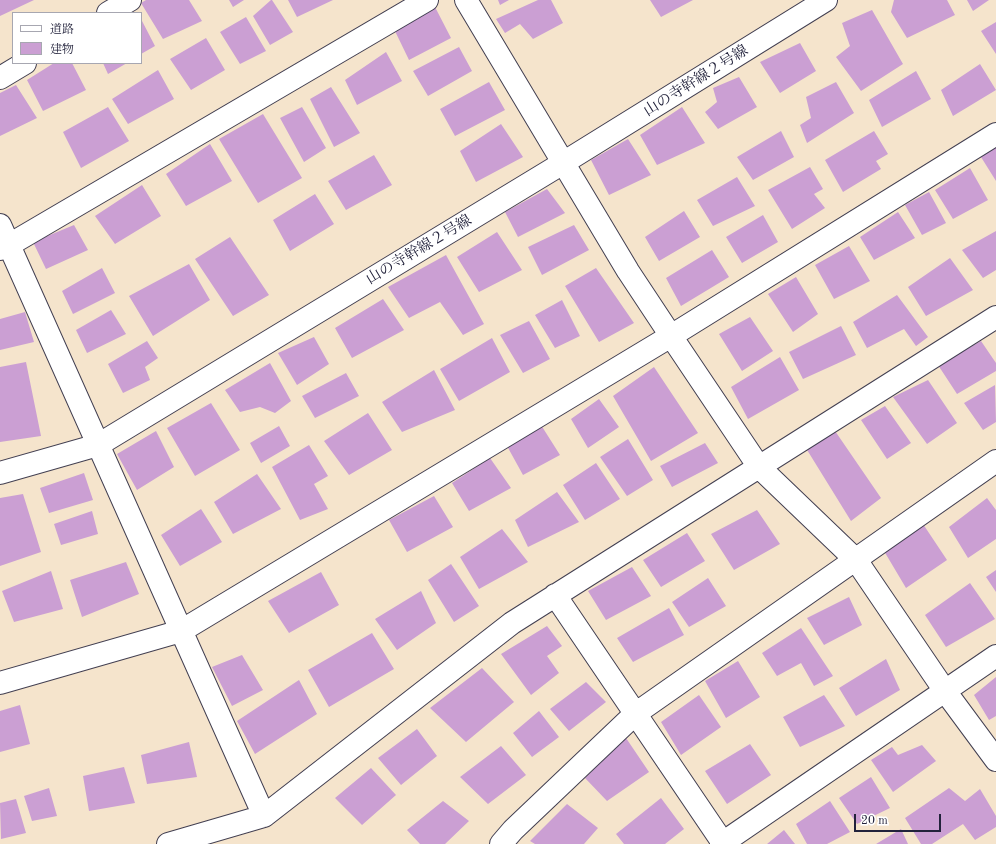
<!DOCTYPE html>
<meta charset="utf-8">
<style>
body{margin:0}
#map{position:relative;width:996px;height:844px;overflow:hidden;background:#f5e4cc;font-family:"Old Standard TT","Noto Serif JP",serif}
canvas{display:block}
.legend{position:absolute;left:12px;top:12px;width:130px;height:52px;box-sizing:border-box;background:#fff;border:1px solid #a7a7b1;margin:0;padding:5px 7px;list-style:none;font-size:12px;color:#22223b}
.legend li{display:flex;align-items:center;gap:8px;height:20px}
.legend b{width:20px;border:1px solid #a7a7b1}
.scale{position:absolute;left:854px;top:814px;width:87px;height:18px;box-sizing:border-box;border:2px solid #22223b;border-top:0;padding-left:5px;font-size:12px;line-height:14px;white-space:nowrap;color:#22223b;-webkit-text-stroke:3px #fff;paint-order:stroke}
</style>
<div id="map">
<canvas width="996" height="844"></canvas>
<ul class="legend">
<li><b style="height:5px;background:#fff"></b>道路</li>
<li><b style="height:11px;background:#cb9fd3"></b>建物</li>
</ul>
<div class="scale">20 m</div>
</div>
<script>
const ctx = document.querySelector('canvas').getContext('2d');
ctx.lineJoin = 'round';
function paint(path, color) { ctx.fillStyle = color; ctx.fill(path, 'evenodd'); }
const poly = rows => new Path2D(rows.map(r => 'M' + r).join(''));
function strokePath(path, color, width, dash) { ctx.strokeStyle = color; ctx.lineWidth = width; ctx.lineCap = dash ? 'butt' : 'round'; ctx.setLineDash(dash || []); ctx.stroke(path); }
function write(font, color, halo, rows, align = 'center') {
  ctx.font = font + ' "Old Standard TT","Noto Serif JP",serif'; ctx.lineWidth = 3.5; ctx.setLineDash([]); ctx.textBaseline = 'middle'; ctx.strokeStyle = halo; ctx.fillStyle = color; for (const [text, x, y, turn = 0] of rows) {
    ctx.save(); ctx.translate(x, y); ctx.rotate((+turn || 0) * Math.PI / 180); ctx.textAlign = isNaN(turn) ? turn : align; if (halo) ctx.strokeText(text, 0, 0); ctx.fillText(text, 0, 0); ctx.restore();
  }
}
paint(poly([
 [0,0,34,0,0,16],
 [146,0,189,0,202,21,163,39,141,3],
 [229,0,244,0,233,7],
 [271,0,272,0,293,32,270,45,253,16],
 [288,0,333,0,297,17],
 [498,0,509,0,500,5],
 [538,0,551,0,563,23,533,39,520,24,505,33,496,19],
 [650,0,693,0,661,17],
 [894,0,947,0,955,15,907,38,891,12],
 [967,0,989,0,973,11],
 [435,7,451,38,409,60,394,29],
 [872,10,903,64,861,91,836,57,850,46,842,23],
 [246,17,266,51,240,64,220,32],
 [141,19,155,46,141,54],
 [996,22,996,54,981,31],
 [206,38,225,70,191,90,170,59],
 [800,43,816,71,780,93,760,62],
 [459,47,472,71,428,96,413,71],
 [386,52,402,81,357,105,345,80],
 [54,63,72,63,86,90,43,111,27,80],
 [103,63,127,63,108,74],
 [980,64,996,90,953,116,941,90],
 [158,70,174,99,128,124,112,99],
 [916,71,931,99,882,127,869,100],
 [739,77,757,107,718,129,705,112,717,102,713,88],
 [489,82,505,110,455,136,440,109],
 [836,82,854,113,807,143,800,125,811,118,806,97],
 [16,85,37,118,0,136,0,93],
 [331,87,360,133,334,147,310,99],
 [108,107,129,141,81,168,63,132],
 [302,107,326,148,304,162,280,118],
 [682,107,705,143,657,165,640,135],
 [263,114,302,178,258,203,219,139],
 [501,124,523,157,476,182,460,151],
 [781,131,794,157,753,180,737,157],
 [874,131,888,154,876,161,881,169,843,192,825,160],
 [628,139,651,175,609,195,591,160],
 [210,144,232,181,186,206,166,174],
 [996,147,996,181,981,157],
 [374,155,392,185,346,210,328,181],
 [810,167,823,189,814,194,825,208,792,229,768,190],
 [970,168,988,200,953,219,935,190],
 [737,177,755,206,713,226,697,200],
 [142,185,161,216,115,244,95,216],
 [547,189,565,213,518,237,505,212],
 [929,192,946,223,922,235,905,205],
 [315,194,334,224,290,251,273,220],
 [684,211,700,237,659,261,645,237],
 [898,212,915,238,874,260,860,237],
 [763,215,778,242,742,263,726,237],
 [74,225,88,250,46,269,33,242],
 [574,225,589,250,542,275,528,247],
 [996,231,996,270,983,278,962,250],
 [497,232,522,270,479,292,457,257],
 [230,237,269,295,233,316,195,259],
 [849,246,870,281,834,299,815,265],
 [712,250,729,277,681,306,666,278],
 [446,255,484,324,463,335,440,302,409,318,388,287],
 [950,258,973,290,926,316,908,287],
 [189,264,210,300,153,336,129,296],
 [102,268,115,293,73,314,62,291],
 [596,268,634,323,599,342,565,286],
 [796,277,818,314,793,332,768,294],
 [897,295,928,337,916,346,904,329,867,348,853,322],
 [383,299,404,330,352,358,335,328],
 [562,300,580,336,555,348,535,315],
 [111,310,126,334,87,353,76,330],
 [25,312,34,342,0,350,0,319],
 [750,317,773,351,742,371,719,334],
 [529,321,550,359,523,373,500,335],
 [841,326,856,355,803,379,789,352],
 [314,337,329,364,297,385,278,353],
 [492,338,510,372,459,401,440,369],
 [147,341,158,358,145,367,150,380,123,393,108,364],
 [981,341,996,363,996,371,957,394,938,365],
 [780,357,799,390,748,419,731,387],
 [26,362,41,436,0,442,0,367],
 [270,363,291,401,275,413,260,407,240,412,225,390],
 [654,367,698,433,651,461,613,396],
 [434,370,455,410,402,432,382,402],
 [346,373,359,396,315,418,302,396],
 [928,380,957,423,927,444,893,397],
 [995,385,996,422,983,430,964,403],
 [599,399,619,427,588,448,571,419],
 [211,403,240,450,195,476,167,428],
 [885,406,911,443,887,459,861,420],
 [368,413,392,450,349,475,324,441],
 [541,425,560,455,523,475,507,446],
 [279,426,290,446,261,463,250,443],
 [833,428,881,498,851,521,804,445],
 [156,431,174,467,137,490,117,454],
 [628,439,653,480,627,496,600,457],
 [705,443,718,463,672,487,660,466],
 [309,445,328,476,314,484,328,509,300,520,272,467],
 [490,458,511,488,469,511,452,483],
 [596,463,620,499,585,520,563,485],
 [84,473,93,500,49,513,40,488],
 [257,474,281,509,233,534,214,502],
 [557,492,579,522,528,547,515,520],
 [23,494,41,552,0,566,0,498],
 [434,496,453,527,407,552,389,520],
 [987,498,996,510,996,539,968,558,949,527],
 [201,509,222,542,180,566,161,535],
 [757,510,780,544,734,570,711,534],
 [92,511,98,534,61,545,54,524],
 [923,524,947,560,906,588,884,551],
 [502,529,528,562,479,589,460,557],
 [687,533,705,561,661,587,643,560],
 [126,562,139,594,82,617,70,580],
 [451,564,479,606,454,622,428,580],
 [632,567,651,596,606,620,588,591],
 [996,570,996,592,986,577],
 [51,571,63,609,14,622,2,591],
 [321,572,339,605,289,633,268,601],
 [708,578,726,606,689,627,672,602],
 [970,583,995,619,946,647,925,615],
 [421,591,436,623,397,650,375,619],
 [849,597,862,625,824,645,807,618],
 [669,608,684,635,633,662,617,638],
 [547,626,562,646,547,656,559,673,531,695,501,654],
 [801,628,833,676,814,686,801,663,777,676,762,653],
 [372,633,394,669,329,707,308,670],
 [242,655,263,690,232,706,212,667],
 [886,659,900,690,856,716,839,688],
 [738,661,760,697,726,718,705,681],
 [482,668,514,702,466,742,430,708],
 [996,677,996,716,989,720,974,695],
 [299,680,317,714,255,754,237,721],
 [586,682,606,702,569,731,550,709],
 [699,695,721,727,681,755,661,722],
 [824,695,845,726,800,747,783,717],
 [20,705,30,744,0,752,0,711],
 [539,711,559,737,532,757,513,733],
 [417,729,437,756,401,785,378,758],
 [626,738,649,772,607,801,585,778],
 [189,742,197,777,147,784,141,755],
 [750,744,771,775,727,804,705,771],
 [922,745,936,761,893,792,871,760,892,747,898,755],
 [501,746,526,775,488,804,460,777],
 [124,767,135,803,89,811,83,776],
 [371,768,396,795,362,825,335,798],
 [871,777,890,808,857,824,839,798],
 [49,788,57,816,32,821,24,796],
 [949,788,965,801,980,789,996,816,996,827,975,840,963,824,932,844,921,844,905,818],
 [661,798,684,829,665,844,624,844,616,834],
 [16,799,26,833,1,839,0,803],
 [443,801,469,821,445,844,420,844,407,830],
 [830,801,850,832,827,844,807,844,796,824],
 [567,804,598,828,584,844,535,844,530,841],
 [901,829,908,844,876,844],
 [784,830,795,844,767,844]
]), '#cb9fd3');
const minor = poly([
 [466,0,628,271,671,336,759,467,856,560,945,691,996,760],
 [108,13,130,0],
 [0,78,25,63],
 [0,225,264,816],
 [0,249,9,245,427,0],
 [555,595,723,843],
 [0,683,181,631,671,336,996,134],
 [168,844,264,816,512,623,996,317],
 [501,844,513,830,635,714,996,461],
 [721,844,996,656]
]);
const tertiary = poly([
 [0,473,98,445,563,163,826,0]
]);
strokePath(minor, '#423f51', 24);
strokePath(tertiary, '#423f51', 24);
strokePath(minor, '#fff', 22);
strokePath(tertiary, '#fff', 22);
write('15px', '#22223b', '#fff', [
 ["山の寺幹線２号線",696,81,-32],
 ["山の寺幹線２号線",419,250,-31]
]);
</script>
